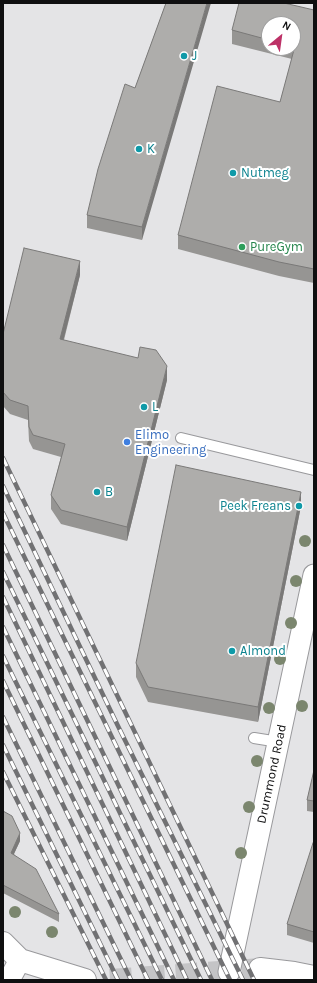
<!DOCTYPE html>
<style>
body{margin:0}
#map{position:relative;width:317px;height:983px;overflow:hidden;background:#e4e4e6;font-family:Karla,sans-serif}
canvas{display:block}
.frame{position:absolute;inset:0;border:4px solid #0f0f10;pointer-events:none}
.north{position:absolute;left:261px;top:16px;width:40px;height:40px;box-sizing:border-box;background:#fff;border:1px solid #9f9f9f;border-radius:50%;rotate:29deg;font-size:11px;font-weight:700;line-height:16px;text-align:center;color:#0f0f10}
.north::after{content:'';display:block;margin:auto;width:14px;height:18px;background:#bd3167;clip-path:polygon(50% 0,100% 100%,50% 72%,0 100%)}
</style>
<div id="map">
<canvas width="317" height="983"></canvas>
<div class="frame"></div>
<div class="north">N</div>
</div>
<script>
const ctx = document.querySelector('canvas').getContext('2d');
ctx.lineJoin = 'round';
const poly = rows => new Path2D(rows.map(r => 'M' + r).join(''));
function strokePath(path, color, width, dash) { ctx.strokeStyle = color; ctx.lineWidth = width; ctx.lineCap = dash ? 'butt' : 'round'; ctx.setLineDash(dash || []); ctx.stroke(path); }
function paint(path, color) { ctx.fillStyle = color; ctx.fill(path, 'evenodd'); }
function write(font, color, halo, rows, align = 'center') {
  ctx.font = font + ' Karla,sans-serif'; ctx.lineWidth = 4; ctx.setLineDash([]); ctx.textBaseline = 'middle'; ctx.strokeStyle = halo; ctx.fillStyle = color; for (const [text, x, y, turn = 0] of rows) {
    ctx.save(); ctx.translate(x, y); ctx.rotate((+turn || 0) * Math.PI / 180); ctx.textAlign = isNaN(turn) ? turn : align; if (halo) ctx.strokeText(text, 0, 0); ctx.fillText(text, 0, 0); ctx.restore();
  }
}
strokePath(poly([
 [110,980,260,969]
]), '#c4c4c6', 22, [22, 11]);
const lane = poly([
 [181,438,314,470],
 [254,738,279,742]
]);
const street = poly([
 [229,972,314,575],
 [9,980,20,960]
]);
const primary = poly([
 [3,943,20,960,85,980],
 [260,969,294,973,314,977]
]);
strokePath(lane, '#99999c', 12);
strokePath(street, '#99999c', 23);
strokePath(primary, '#99999c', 24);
strokePath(lane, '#fff', 10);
strokePath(street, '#fff', 21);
strokePath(primary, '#fff', 22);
const rail = poly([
 [3,458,254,980],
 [3,486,117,724,243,980],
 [3,513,230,980],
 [3,545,212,980],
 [3,572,201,980],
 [3,597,187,980],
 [3,627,174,980],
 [3,656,162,980],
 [3,681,148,980],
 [3,717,131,980],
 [3,745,118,980],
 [3,772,106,980]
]);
strokePath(rail, '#717173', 4.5);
strokePath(rail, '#fff', 3, [9]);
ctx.fillStyle = '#7b866e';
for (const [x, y] of [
 [305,541],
 [296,581],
 [291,623],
 [280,659],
 [302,706],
 [269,708],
 [257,761],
 [249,807],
 [241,853],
 [15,912],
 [52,932]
]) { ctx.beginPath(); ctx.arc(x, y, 6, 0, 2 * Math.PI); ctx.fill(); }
paint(poly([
 [166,3,142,240,87,228,87,215,135,88],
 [314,10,314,283,279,276,178,249,178,235,280,102,292,59,232,44,232,30],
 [269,24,293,24,293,48,269,48],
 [80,275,64,340,167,380,127,541,61,524,51,509,51,495,61,457,33,449,29,441,28,420,10,414,3,406,3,334],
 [301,506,258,722,148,702,136,677,136,663],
 [314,770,314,812,307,811,307,800],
 [3,811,20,841,14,854,59,914,59,922,3,893],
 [314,843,314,943,287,935,287,924]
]), '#969593');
paint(poly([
 [207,3,211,3,142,240,142,227],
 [80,261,80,275,60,353,60,339],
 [167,366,167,380,127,541,127,527],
 [301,492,301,506,258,722,258,707],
 [20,833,20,841,11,860,11,853]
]), '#7a7978');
const building = poly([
 [166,3,207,3,142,227,87,215,98,169,125,84,135,88,166,3],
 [239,3,284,3,314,10,314,269,279,262,178,235,217,86,280,102,295,46,293,46,293,24,269,24,269,40,232,30,239,3],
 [24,248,80,261,60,339,138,358,140,347,156,350,167,366,127,527,61,510,51,495,65,444,33,435,29,427,28,406,10,400,3,392,3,334,24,248],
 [176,465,301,492,258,707,148,687,136,663,176,465],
 [314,770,314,801,307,800,314,770],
 [3,811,12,816,20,833,11,853,36,869,59,914,3,885,3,811],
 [313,843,314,843,314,932,287,924,313,843]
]);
paint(building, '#aeadab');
strokePath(building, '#7a7978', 1);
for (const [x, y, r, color] of [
 [184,56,4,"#0f9aa8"],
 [139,149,4,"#0f9aa8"],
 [233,173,4,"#0f9aa8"],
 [242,247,4,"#2e9e5b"],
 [144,407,4,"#0f9aa8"],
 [127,442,4,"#3f7fe0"],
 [97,492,4,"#0f9aa8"],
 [299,506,4,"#0f9aa8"],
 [232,651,4,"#0f9aa8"]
]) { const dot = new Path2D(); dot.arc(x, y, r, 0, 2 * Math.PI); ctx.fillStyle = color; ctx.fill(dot); strokePath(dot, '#fff', 1.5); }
write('13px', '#0d838f', '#fff', [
 ["J",192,56],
 ["K",147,149],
 ["Nutmeg",241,173],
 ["L",152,407],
 ["B",105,492],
 ["Peek Freans",291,506,"right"],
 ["Almond",240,651]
], 'left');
write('13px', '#27864d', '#fff', [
 ["PureGym",250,247]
], 'left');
write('13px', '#366cbe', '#fff', [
 ["Elimo",135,435],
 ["Engineering",135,450]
], 'left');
write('13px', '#0f0f10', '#fff', [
 ["Drummond Road",272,774,-78]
]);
</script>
